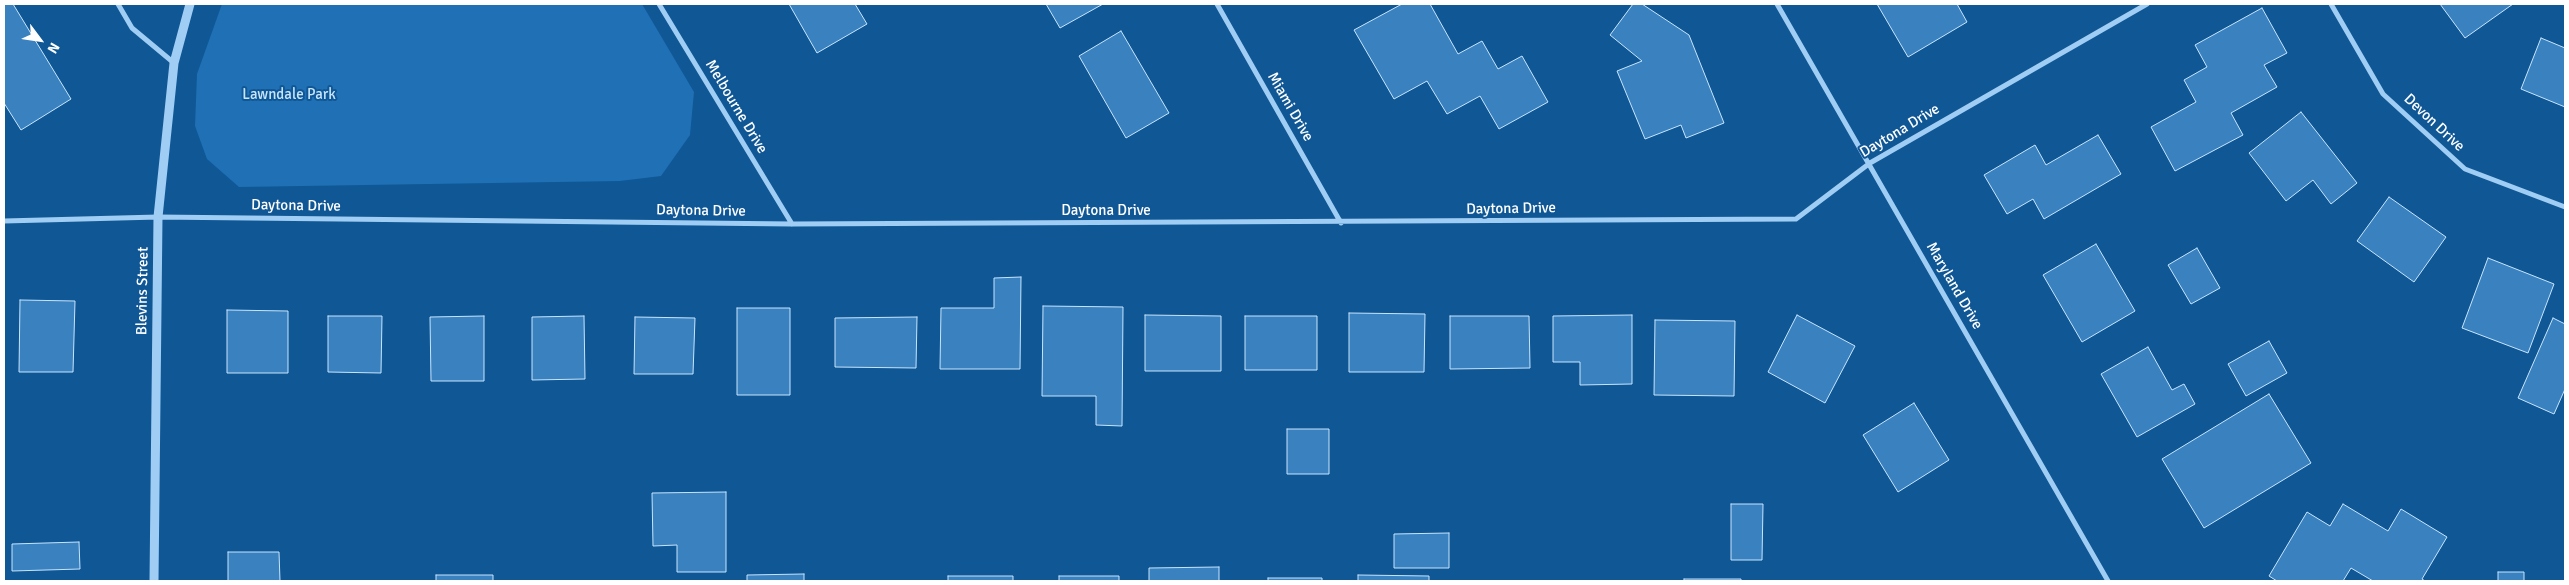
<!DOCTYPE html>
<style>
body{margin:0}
#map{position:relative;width:2569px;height:585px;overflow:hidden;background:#105796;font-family:Signika,sans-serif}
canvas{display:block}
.frame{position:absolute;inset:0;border:5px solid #fff;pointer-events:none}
.north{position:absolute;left:15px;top:15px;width:50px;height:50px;-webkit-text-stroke:4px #105796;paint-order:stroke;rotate:121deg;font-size:14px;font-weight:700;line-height:20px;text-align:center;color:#fff}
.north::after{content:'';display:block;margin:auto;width:18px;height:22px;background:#fff;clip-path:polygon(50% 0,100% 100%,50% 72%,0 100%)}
</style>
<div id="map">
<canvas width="2569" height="585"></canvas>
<div class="frame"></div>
<div class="north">N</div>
</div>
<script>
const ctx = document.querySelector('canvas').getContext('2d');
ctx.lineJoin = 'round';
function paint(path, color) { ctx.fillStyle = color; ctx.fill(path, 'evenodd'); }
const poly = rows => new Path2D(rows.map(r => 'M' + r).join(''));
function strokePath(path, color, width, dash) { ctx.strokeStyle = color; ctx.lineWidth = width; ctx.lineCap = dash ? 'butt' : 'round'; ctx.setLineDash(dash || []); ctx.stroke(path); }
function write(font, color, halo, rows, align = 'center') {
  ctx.font = font + ' Signika,sans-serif'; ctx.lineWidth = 4; ctx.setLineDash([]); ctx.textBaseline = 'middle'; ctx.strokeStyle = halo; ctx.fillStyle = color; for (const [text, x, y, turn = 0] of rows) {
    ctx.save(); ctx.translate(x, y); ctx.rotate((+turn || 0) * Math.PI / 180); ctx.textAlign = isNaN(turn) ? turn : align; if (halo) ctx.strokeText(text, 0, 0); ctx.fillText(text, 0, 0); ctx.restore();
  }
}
paint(poly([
 [222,4,642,4,694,92,690,135,661,176,620,181,239,187,207,159,195,126,197,74]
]), '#1f70b4');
const building = poly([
 [4,4,13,4,71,99,21,130,4,103,4,4],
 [789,4,855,4,867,24,817,53,789,4],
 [1046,4,1103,4,1060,28,1046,4],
 [1402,4,1430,4,1458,54,1482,41,1498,69,1522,56,1548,102,1499,129,1480,96,1447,114,1427,81,1394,99,1354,30,1402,4],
 [1633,4,1642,4,1689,35,1724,123,1686,138,1681,125,1645,139,1617,71,1642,61,1610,35,1633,4],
 [1877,4,1957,4,1967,22,1908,57,1877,4],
 [2440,4,2513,4,2465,38,2440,4],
 [2262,8,2287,53,2264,65,2277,87,2231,113,2243,135,2175,171,2151,127,2196,102,2184,80,2207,67,2195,45,2262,8],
 [1121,31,1169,113,1126,138,1079,56,1121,31],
 [2541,38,2565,48,2565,107,2521,89,2541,38],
 [2301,112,2357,183,2331,204,2313,180,2286,201,2249,153,2301,112],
 [2098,135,2121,174,2044,219,2033,199,2007,214,1984,175,2035,145,2046,165,2098,135],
 [2389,197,2446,237,2414,282,2357,241,2389,197],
 [2096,244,2135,311,2082,342,2043,275,2096,244],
 [2197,248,2220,288,2191,304,2168,265,2197,248],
 [2488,258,2554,284,2528,353,2462,328,2488,258],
 [1021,277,1020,369,940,369,941,308,994,308,994,278,1021,277],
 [20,300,75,301,73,372,19,372,20,300],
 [1043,306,1123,307,1122,426,1096,425,1096,396,1042,396,1043,306],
 [737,308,790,308,790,395,737,395,737,308],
 [227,310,288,311,288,373,227,373,227,310],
 [1349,313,1425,314,1424,372,1349,372,1349,313],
 [1145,315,1221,316,1221,371,1145,371,1145,315],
 [1632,315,1632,384,1580,385,1580,362,1553,362,1553,316,1632,315],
 [1797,315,1855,346,1825,403,1768,372,1797,315],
 [328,316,382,316,381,373,328,372,328,316],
 [484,316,484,381,431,381,430,317,484,316],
 [584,316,585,379,532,380,532,317,584,316],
 [1245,316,1317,316,1317,370,1245,370,1245,316],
 [1450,316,1529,316,1530,368,1450,369,1450,316],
 [635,317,695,318,693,374,634,374,635,317],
 [917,317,916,368,835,367,835,318,917,317],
 [2553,318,2565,324,2565,389,2554,414,2518,398,2553,318],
 [1655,320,1735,321,1734,396,1654,395,1655,320],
 [2269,341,2287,373,2246,396,2228,364,2269,341],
 [2148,347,2172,390,2184,384,2195,404,2137,437,2101,374,2148,347],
 [2269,394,2311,463,2204,528,2162,459,2269,394],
 [1914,403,1949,460,1898,492,1863,435,1914,403],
 [1287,429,1329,429,1329,474,1287,474,1287,429],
 [726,492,726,572,677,572,677,545,653,546,652,493,726,492],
 [1731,504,1763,504,1762,560,1731,560,1731,504],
 [2343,504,2388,531,2401,509,2447,537,2422,579,2425,581,2373,581,2351,568,2343,581,2277,581,2269,576,2307,512,2330,526,2343,504],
 [1449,533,1449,568,1394,568,1394,534,1449,533],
 [79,542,80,569,12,571,12,544,79,542],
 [228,552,279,552,280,581,228,581,228,552],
 [1219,567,1219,581,1149,581,1149,568,1219,567],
 [2498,572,2524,572,2524,581,2498,581,2498,572],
 [804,574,804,581,747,581,747,575,804,574],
 [436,575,493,575,493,581,436,581,436,575],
 [1358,575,1429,576,1429,581,1358,581,1358,575],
 [948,576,1013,576,1013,581,948,581,948,576],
 [1059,576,1119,576,1119,581,1059,581,1059,576],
 [1268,578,1322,578,1322,581,1268,581,1268,578],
 [1684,579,1741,579,1741,581,1684,581,1684,579]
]);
paint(building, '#3981bf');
strokePath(building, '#c8e5fe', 1);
strokePath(poly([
 [118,4,132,28,174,63],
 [659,4,792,224],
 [1217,4,1341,223],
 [1777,4,2108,581],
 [2331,4,2383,94,2465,169,2565,207],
 [4,221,158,217,792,224,1796,219,1870,163,2147,4]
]), '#a0cdf4', 5);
strokePath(poly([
 [154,581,158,217,174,63,190,4]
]), '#a0cdf4', 9);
write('15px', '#c8e5fe', '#105796', [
 ["Lawndale Park",289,95]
]);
write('15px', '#fff', '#105796', [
 ["Melbourne Drive",736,107,59],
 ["Miami Drive",1290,107,60],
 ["Devon Drive",2434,123,43],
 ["Daytona Drive",1900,131,-31],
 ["Daytona Drive",296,206,1],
 ["Daytona Drive",1511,209,-1],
 ["Daytona Drive",701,211,1],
 ["Daytona Drive",1106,211],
 ["Maryland Drive",1954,286,60],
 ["Blevins Street",143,291,-89]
]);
</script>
